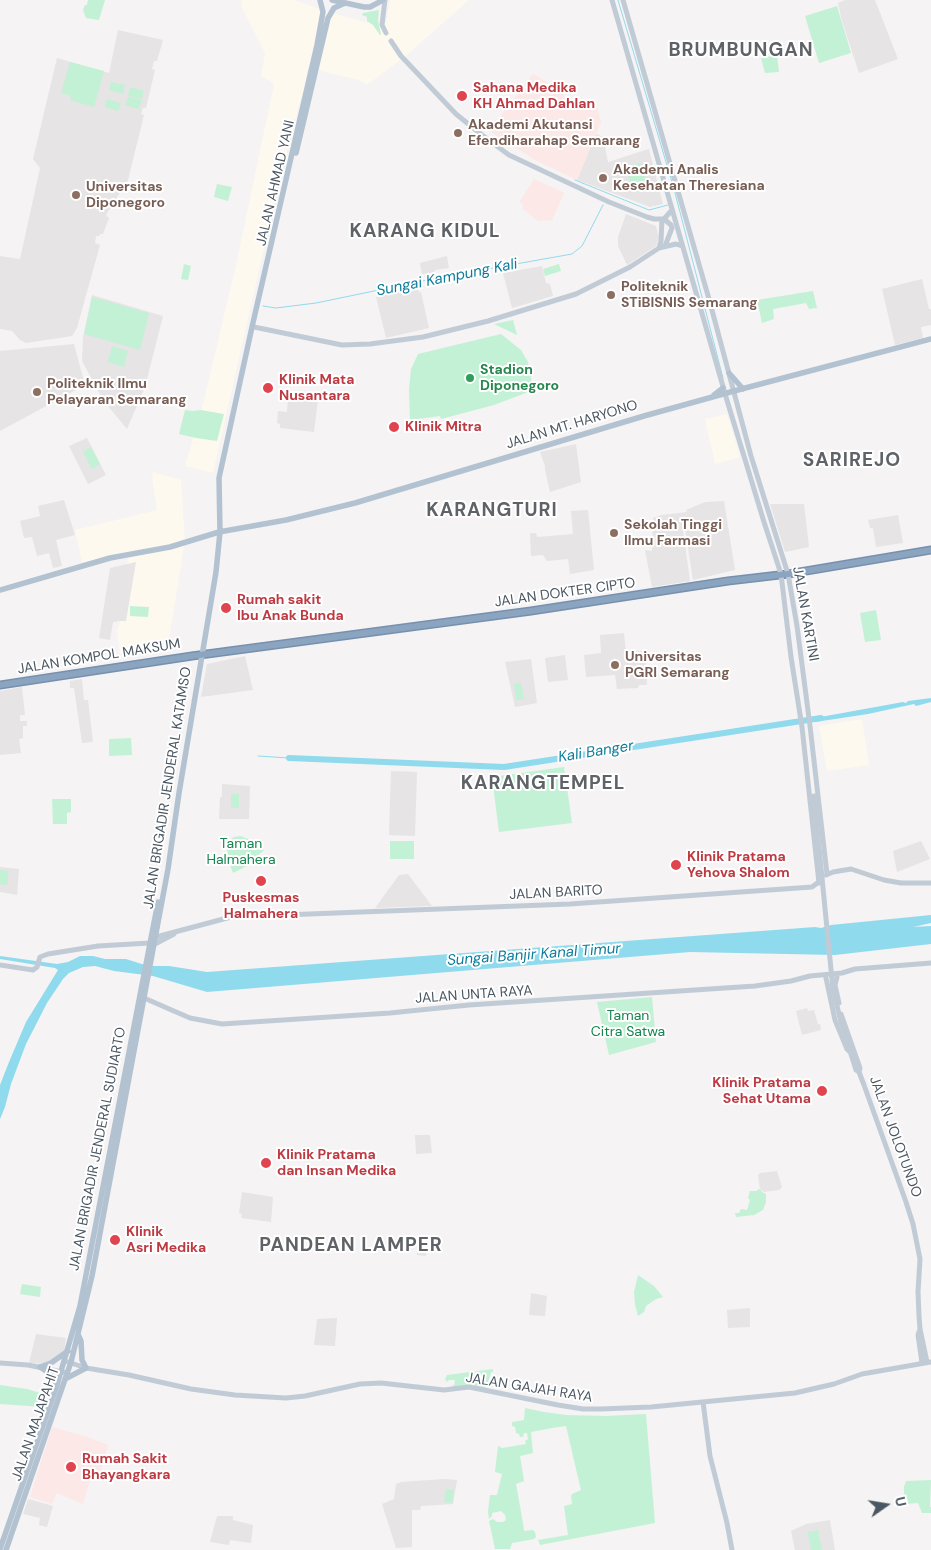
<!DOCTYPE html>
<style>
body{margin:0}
#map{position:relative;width:931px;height:1550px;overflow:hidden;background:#f5f3f3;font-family:"DM Sans",sans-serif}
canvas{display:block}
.north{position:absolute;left:861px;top:1480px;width:50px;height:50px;-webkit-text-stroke:4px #fff;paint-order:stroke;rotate:77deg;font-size:14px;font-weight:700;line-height:20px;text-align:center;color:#4a5661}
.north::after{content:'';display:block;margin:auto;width:18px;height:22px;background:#4a5661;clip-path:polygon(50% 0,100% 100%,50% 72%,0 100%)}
</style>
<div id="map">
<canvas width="931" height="1550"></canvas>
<div class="north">U</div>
</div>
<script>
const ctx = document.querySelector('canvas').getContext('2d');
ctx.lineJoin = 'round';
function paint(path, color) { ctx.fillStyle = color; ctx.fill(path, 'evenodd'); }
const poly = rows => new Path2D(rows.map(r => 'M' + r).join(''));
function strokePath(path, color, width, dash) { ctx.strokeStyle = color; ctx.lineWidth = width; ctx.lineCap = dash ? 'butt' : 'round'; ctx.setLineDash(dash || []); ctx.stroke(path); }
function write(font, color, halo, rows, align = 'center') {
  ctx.font = font + ' "DM Sans",sans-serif'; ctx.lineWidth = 4; ctx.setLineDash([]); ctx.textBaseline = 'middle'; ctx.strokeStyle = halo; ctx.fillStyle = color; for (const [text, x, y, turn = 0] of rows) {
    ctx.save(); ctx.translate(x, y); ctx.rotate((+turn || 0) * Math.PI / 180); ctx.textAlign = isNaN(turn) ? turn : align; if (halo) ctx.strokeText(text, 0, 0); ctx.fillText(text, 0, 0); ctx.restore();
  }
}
paint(poly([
 [242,0,294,0,329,12,376,25,386,23,390,0,469,0,408,54,367,85,359,80,308,68,304,88,283,164,213,473,185,466,203,404,236,265,274,84,261,76,265,53,242,8],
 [727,414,740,457,715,464,705,419],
 [153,472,181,480,185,540,168,646,120,654,117,631,122,616,128,555,82,562,75,530,157,510,152,478],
 [862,719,869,765,827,771,819,726]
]), '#fdf9ef');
paint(poly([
 [845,0,875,0,898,59,859,73,842,21,838,3],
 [118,30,163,40,157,61,154,61,152,69,155,70,146,108,143,108,141,114,144,115,128,180,106,215,109,218,103,234,100,234,99,236,96,236,95,243,100,245,77,328,72,336,26,343,20,340,12,331,0,329,0,256,20,259,40,168,33,159,57,58,109,73],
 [596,134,603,137,608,162,649,149,663,204,650,207,577,180],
 [626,214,656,226,659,238,656,246,627,265,618,246,618,237],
 [447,256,449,268,435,270,434,273,422,274,420,263],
 [542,266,546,283,550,284,553,296,512,308,503,273],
 [922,279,929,309,931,309,931,325,921,327,923,338,895,345,882,289],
 [418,288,419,293,421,292,429,328,386,338,376,297],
 [92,295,163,316,145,387,127,429,103,400,82,361,83,338],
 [74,344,85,385,0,431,0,351],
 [288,397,318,400,314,432,280,428,280,424,277,423,278,411,287,412],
 [87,438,106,475,88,484,69,446],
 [576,444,581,482,550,492,545,470,545,466,540,452],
 [64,500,75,535,56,540,62,566,53,568,49,553,37,556,32,537,24,538,20,521,40,516,38,506],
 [724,501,735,570,693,580,684,522,682,523,690,581,652,587,645,550,652,551,653,518,661,515,687,512,686,510,705,502],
 [770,504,804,504,809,547,785,552],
 [588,510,594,570,570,574,568,559,547,561,543,555,531,556,530,533,536,533,537,537,573,534,571,511],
 [898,515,903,543,876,547,873,528,870,528,868,520],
 [136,562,126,621,117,621,116,622,113,622,110,640,99,638,110,568],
 [624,633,626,652,645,651,647,685,639,685,638,688,617,689,615,675,586,677,584,655,601,653,600,635],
 [565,655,568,680,548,682,545,658],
 [245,656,253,690,201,697,207,664],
 [531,659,537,703,515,707,505,662],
 [82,679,84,700,88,700,93,742,82,743,74,688,70,688,70,681],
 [22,687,25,715,20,715,20,721,27,721,27,726,23,726,23,738,19,739,21,753,0,755,0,691],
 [391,771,417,772,415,836,389,835],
 [222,784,250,786,249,819,219,819,220,797,222,797],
 [921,841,930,859,897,872,893,851],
 [0,867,19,869,17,895,0,892],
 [408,874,432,906,375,908,399,875],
 [807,1008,808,1011,814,1010,818,1024,820,1024,821,1030,802,1035,796,1011],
 [415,1135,430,1135,432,1153,416,1154],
 [777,1171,782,1187,779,1190,764,1192,760,1189,758,1175,760,1173],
 [242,1192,273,1197,271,1222,241,1218,242,1214,239,1213],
 [418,1236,427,1237,426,1256,417,1255],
 [531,1293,547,1296,545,1316,529,1315],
 [750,1308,750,1327,728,1328,727,1310],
 [337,1318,335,1346,314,1345,317,1319],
 [36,1334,66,1338,64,1352,46,1364,29,1363],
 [444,1479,457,1480,453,1504,421,1506,420,1510,412,1510,412,1547,396,1548,382,1504,394,1499,396,1484,401,1482],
 [28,1499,53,1506,47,1527,39,1525,40,1518,23,1514],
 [217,1516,233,1516,233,1520,253,1525,251,1543,230,1540,229,1545,210,1542],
 [830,1520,835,1550,795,1550,791,1531,806,1524]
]), '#e6e4e5');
paint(poly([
 [533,74,563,92,569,108,595,101,601,122,577,180,537,161,489,131],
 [534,179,564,193,552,220,538,221,523,209,523,205,520,201],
 [52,1427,87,1437,108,1445,98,1479,91,1477,83,1504,57,1493,52,1504,30,1497]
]), '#fce8e6');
paint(poly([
 [88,0,105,0,99,20,86,18,83,10,85,5,87,5],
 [837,6,851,53,819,63,805,16],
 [379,10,378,21,381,34,380,35,373,25,367,21,367,17,362,15,363,13],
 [777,55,779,72,765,73,761,58],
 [70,62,104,71,94,107,70,100,71,96,61,93],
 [111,82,125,85,123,94,109,90],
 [130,87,144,91,142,99,128,96],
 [128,97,142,100,139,109,125,105],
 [107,99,121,103,118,111,105,107],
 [641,163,646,181,631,185,626,167],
 [217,184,232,187,228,201,214,197],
 [184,264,191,266,188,280,181,279],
 [559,264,561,271,545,276,543,269],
 [813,291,817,308,809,309,806,303,773,309,774,319,762,323,757,300],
 [92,297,149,313,140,350,84,334],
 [513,320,517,335,494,324],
 [501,334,521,350,528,362,533,388,531,391,494,405,441,419,440,416,410,420,409,389,411,369,418,354],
 [112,346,128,351,124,367,108,362],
 [185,410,193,411,201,410,224,414,217,441,196,438,179,434],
 [91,447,100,464,92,469,83,452],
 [130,606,149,607,148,617,130,616],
 [876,610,881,640,865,642,860,613],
 [521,683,524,699,516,700,514,684],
 [131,738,132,755,109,756,109,739],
 [564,767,572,823,499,832,492,777],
 [231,794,239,794,239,808,231,808],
 [52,799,71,799,71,812,67,813,67,824,53,824],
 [240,836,248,839,264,850,245,867,233,873,228,859,227,848,228,841,234,837],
 [390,841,414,841,414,859,390,859],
 [0,870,9,871,7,885,0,884],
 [652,997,656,1042,609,1055,597,1002],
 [758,1189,761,1190,762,1192,766,1194,766,1202,763,1210,754,1215,736,1217,735,1213,739,1213,741,1209,747,1210,750,1200,748,1198,750,1191,757,1191],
 [638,1275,654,1286,663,1297,656,1299,646,1306,644,1312,638,1316,635,1305,634,1292],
 [22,1284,41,1287,40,1297,20,1294],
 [493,1369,493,1372,491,1372,487,1387,481,1389,455,1388,452,1386,454,1385,455,1380,449,1380,447,1382,445,1379,447,1375],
 [0,1385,27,1389,46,1395,43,1407,0,1404],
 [525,1408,544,1412,566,1415,605,1416,646,1414,655,1523,540,1545,538,1540,568,1535,564,1506,572,1504,571,1496,572,1494,581,1490,566,1426,552,1428,531,1432,533,1453,520,1456,524,1481,516,1484,523,1523,524,1531,533,1530,535,1532,536,1537,534,1539,512,1543,510,1549,495,1549,489,1521,493,1519,497,1522,503,1522,506,1520,505,1515,501,1511,492,1513,492,1516,489,1519,488,1512,490,1495,497,1495,502,1474,495,1472,498,1446,502,1448,526,1444,525,1441,528,1439,527,1433,524,1433,523,1437,520,1437,519,1434,516,1433,515,1427,512,1426,512,1422,524,1420],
 [931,1480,930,1507,931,1507,931,1513,922,1513,918,1503,906,1504,904,1502,904,1487,906,1481],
 [446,1489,454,1490,452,1503,444,1502],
 [818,1530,822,1550,811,1550,808,1532]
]), '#c3f1d5');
paint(poly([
 [931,698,931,702,916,706,914,704,868,714,815,722,815,718,903,702,906,703,908,701],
 [931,915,931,923,900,930,903,932,912,929,918,929,925,931,931,930,931,944,835,955,690,952,207,992,153,976,114,971,95,966,83,967,69,973,63,979,47,1003,26,1044,11,1084,5,1107,0,1119,0,1085,9,1062,26,1022,58,970,55,968,0,959,0,956,57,964,68,962,80,956,93,956,105,959,126,959,148,966,169,966,207,972,815,927,821,928,831,925]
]), '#90daee');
strokePath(poly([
 [618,0,674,189,723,378],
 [575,180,649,210,668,205],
 [263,306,276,308,316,303,437,278,572,254,582,246,603,205],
 [258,756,289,758]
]), '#90daee', 1);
strokePath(poly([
 [289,758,504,767,821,718],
 [894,931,931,929]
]), '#90daee', 6);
const highway = poly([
 [0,685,192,656,531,611,728,581,788,574,931,550]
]);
strokePath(highway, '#7690ad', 9);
strokePath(poly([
 [385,0,382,25,386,33],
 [612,0,726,397,764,522,781,574,791,657,802,727,819,883],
 [623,0,709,299,751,456,788,574,797,626,810,726,827,874],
 [391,41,401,56,456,114,482,135,509,155,609,202,647,217,654,219,664,219,672,210],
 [664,219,671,225,672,228,665,246],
 [659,248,661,241,662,219],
 [254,327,342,345,370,344,423,337,488,321,576,294,630,267,659,248,676,244,682,246],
 [826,875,833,872,851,869,884,880,901,883,931,883],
 [156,937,231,917,570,904,812,887,820,881],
 [155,944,174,934],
 [0,965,33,970,37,967,40,957,48,954,98,946,150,943],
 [837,977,835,985,839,1003],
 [826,978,835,1020,847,1049,850,1052],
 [144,998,190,1018,222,1024,390,1013,469,1005,755,986,791,981,810,976,842,973,855,969,931,963],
 [841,1014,860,1068,859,1072,864,1085,906,1202,913,1224,920,1259,918,1292,919,1316,920,1329,927,1362],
 [850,1051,856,1070,859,1072],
 [920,1329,918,1335,922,1363],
 [65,1361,86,1368,129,1375,191,1389,235,1395,286,1398,305,1396,360,1384,381,1383,444,1390,469,1387,558,1405,583,1409,601,1409,651,1407,795,1393,834,1384,862,1374,931,1362],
 [0,1363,28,1365,67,1373],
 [703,1402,710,1456,727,1523,732,1550]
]), '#c1cbd6', 5);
strokePath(poly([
 [332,0,364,7,370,7,383,0],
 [296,153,328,18,334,8,345,3],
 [729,373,743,389],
 [714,395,723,388],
 [0,590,110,558,170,547,219,532,286,520,355,503,644,416,734,391,931,339],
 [40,1367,51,1363,68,1351],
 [40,1367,52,1375,57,1385],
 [65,1379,86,1368,82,1360,81,1341,78,1334],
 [0,1549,57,1385,80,1306,158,902],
 [6,1550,71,1362,92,1276,168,869,179,793,216,572,220,532,219,478,252,327,317,45,323,12,320,0]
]), '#b3c2d1', 5.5);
strokePath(highway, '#8ba5c1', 6);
strokePath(poly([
 [814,796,833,990,841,1022,850,1047]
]), '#c1cbd6', 5);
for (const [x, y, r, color] of [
 [462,96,6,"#e0444e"],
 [458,133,5,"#8d6e63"],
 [603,178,5,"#8d6e63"],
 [76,195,5,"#8d6e63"],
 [611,295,5,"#8d6e63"],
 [470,378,5,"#2e9e5b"],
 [268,388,6,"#e0444e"],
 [37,392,5,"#8d6e63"],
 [394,427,6,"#e0444e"],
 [614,533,5,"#8d6e63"],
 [226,608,6,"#e0444e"],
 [615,665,5,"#8d6e63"],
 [676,865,6,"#e0444e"],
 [261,881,6,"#e0444e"],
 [822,1091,6,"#e0444e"],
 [266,1163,6,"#e0444e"],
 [115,1240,6,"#e0444e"],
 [71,1467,6,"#e0444e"]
]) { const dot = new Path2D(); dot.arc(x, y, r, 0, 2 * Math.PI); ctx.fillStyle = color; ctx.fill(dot); strokePath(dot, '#fff', 2); }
write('bold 14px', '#be3a42', '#fff', [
 ["Sahana Medika",473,88],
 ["KH Ahmad Dahlan",473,104],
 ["Klinik Mata",279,380],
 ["Nusantara",279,396],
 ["Klinik Mitra",405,427],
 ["Rumah sakit",237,600],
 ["Ibu Anak Bunda",237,616],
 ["Klinik Pratama",687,857],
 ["Yehova Shalom",687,873],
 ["Puskesmas",261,898,"center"],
 ["Halmahera",261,914,"center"],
 ["Klinik Pratama",811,1083,"right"],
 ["Sehat Utama",811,1099,"right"],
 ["Klinik Pratama",277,1155],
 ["dan Insan Medika",277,1171],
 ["Klinik",126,1232],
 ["Asri Medika",126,1248],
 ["Rumah Sakit",82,1459],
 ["Bhayangkara",82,1475]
], 'left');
write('bold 14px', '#785e54', '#fff', [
 ["Akademi Akutansi",468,125],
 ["Efendiharahap Semarang",468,141],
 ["Akademi Analis",613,170],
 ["Kesehatan Theresiana",613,186],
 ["Universitas",86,187],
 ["Diponegoro",86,203],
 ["Politeknik",621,287],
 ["STiBISNIS Semarang",621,303],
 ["Politeknik Ilmu",47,384],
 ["Pelayaran Semarang",47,400],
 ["Sekolah Tinggi",624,525],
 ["Ilmu Farmasi",624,541],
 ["Universitas",625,657],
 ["PGRI Semarang",625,673]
], 'left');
write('14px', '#4a5661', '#fff', [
 ["JALAN AHMAD YANI",276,183,-77],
 ["JALAN MT. HARYONO",572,425,-17],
 ["JALAN DOKTER CIPTO",565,593,-8],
 ["JALAN KARTINI",805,614,80],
 ["JALAN KOMPOL MAKSUM",99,657,-9],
 ["JALAN BRIGADIR JENDERAL KATAMSO",168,788,-81],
 ["JALAN BARITO",556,893,-3],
 ["JALAN UNTA RAYA",474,995,-4],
 ["JALAN JOLOTUNDO",895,1137,70],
 ["JALAN BRIGADIR JENDERAL SUDIARTO",98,1149,-79],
 ["JALAN GAJAH RAYA",529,1388,9],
 ["JALAN MAJAPAHIT",36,1424,-71]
]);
write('bold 14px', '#27864d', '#fff', [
 ["Stadion",480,370],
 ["Diponegoro",480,386]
], 'left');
write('14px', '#17864f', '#fff', [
 ["Taman",241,844],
 ["Halmahera",241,860],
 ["Taman",628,1016],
 ["Citra Satwa",628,1032]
]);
write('italic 15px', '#0c7c9b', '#fff', [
 ["Sungai Kampung Kali",447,278,-11],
 ["Kali Banger",596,752,-9],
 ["Sungai Banjir Kanal Timur",534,955,-4]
]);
ctx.letterSpacing = '1px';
write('bold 19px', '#5f6368', '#fff', [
 ["BRUMBUNGAN",741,51],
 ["KARANG KIDUL",425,232],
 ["SARIREJO",852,461],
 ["KARANGTURI",492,511],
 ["KARANGTEMPEL",543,784],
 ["PANDEAN LAMPER",351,1246]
]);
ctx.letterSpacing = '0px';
</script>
